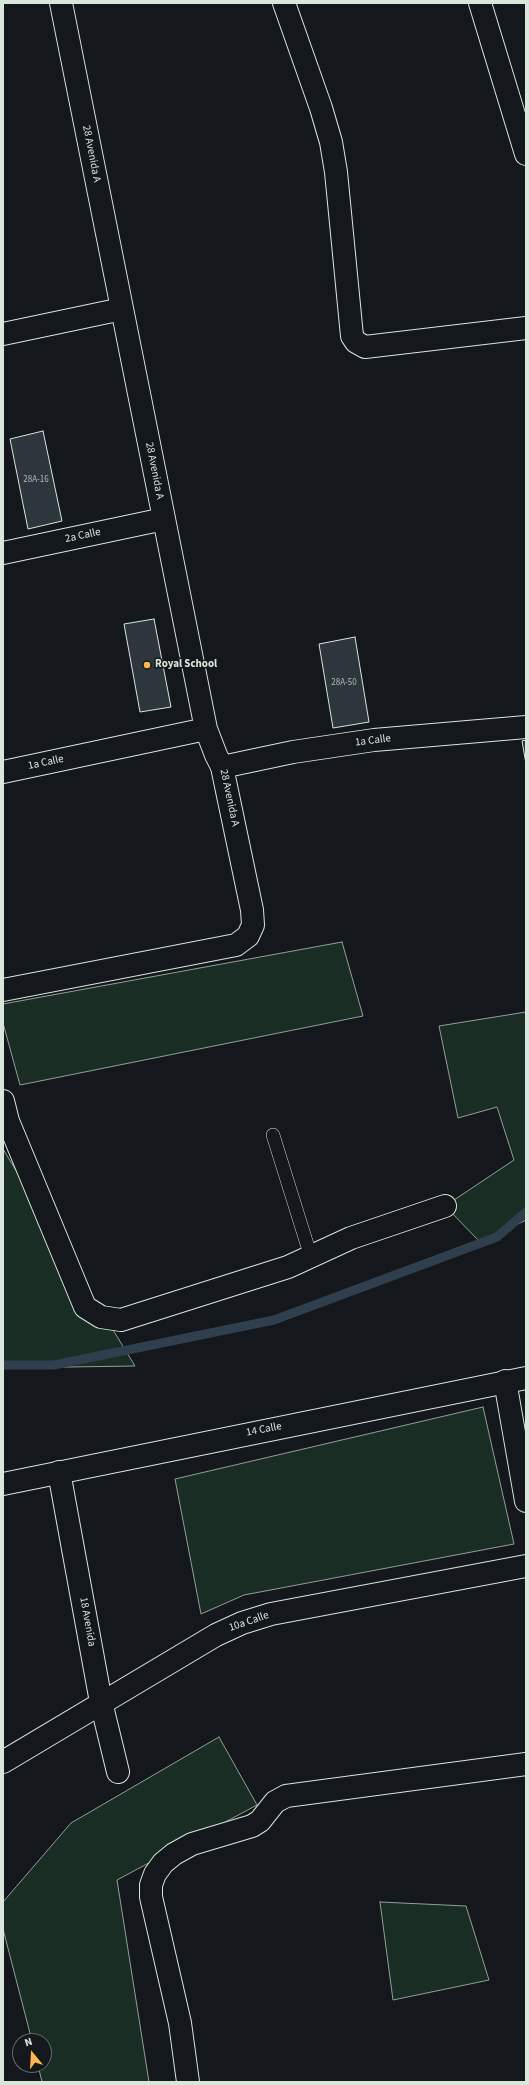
<!DOCTYPE html>
<style>
body{margin:0}
#map{position:relative;width:529px;height:2085px;overflow:hidden;background:#14181c;font-family:"Source Sans 3",sans-serif}
canvas{display:block}
.frame{position:absolute;inset:0;border:4px solid #d8e6dc;pointer-events:none}
.north{position:absolute;left:12px;top:2033px;width:40px;height:40px;box-sizing:border-box;background:#14181c;border:1px solid #626a69;border-radius:50%;rotate:342deg;font-size:11px;font-weight:700;line-height:16px;text-align:center;color:#d8e6dc}
.north::after{content:'';display:block;margin:auto;width:14px;height:18px;background:#ffb74d;clip-path:polygon(50% 0,100% 100%,50% 72%,0 100%)}
</style>
<div id="map">
<canvas width="529" height="2085"></canvas>
<div class="frame"></div>
<div class="north">N</div>
</div>
<script>
const ctx = document.querySelector('canvas').getContext('2d');
ctx.lineJoin = 'round';
function paint(path, color) { ctx.fillStyle = color; ctx.fill(path, 'evenodd'); }
const poly = rows => new Path2D(rows.map(r => 'M' + r).join(''));
function strokePath(path, color, width, dash) { ctx.strokeStyle = color; ctx.lineWidth = width; ctx.lineCap = dash ? 'butt' : 'round'; ctx.setLineDash(dash || []); ctx.stroke(path); }
function write(font, color, halo, rows, align = 'center') {
  ctx.font = font + ' "Source Sans 3",sans-serif'; ctx.lineWidth = 3; ctx.setLineDash([]); ctx.textBaseline = 'middle'; ctx.strokeStyle = halo; ctx.fillStyle = color; for (const [text, x, y, turn = 0] of rows) {
    ctx.save(); ctx.translate(x, y); ctx.rotate((+turn || 0) * Math.PI / 180); ctx.textAlign = isNaN(turn) ? turn : align; if (halo) ctx.strokeText(text, 0, 0); ctx.fillText(text, 0, 0); ctx.restore();
  }
}
const green = poly([
 [342,942,363,1016,20,1085,3,1023,3,1004,342,942],
 [526,1012,526,1220,481,1243,445,1206,514,1160,497,1107,458,1118,439,1026,526,1012],
 [3,1149,135,1366,3,1368,3,1149],
 [483,1407,514,1544,244,1595,201,1614,175,1479,483,1407],
 [219,1737,257,1805,117,1880,149,2082,42,2082,38,2065,44,2065,44,2041,32,2041,3,1929,3,1902,71,1823,219,1737],
 [380,1902,466,1906,489,1980,393,2000,380,1902]
]);
paint(green, '#1a2d24');
strokePath(green, '#939e99', 1);
strokePath(poly([
 [3,1365,54,1365,274,1320,497,1237,526,1212]
]), '#2f3f4d', 9);
const building = poly([
 [43,431,62,521,28,529,10,439,43,431],
 [154,619,171,707,140,712,124,624,154,619],
 [355,637,369,722,333,728,319,644,355,637],
 [526,740,526,764,522,741,526,740]
]);
paint(building, '#2c363c');
strokePath(building, '#d8e6dc', 1);
const service = poly([
 [273,1135,311,1257]
]);
const minor = poly([
 [284,3,321,108,331,142,336,172,352,336,356,342,365,347,526,328],
 [480,3,526,154],
 [3,334,122,309],
 [3,553,164,519],
 [222,767,293,752,374,740,526,727],
 [3,772,206,729],
 [3,990,236,945,248,936,253,925,252,910,222,767,216,755,206,729,61,3],
 [3,1101,8,1121,85,1307,101,1317,121,1320,288,1267,351,1238,445,1206],
 [505,1381,526,1501],
 [59,1472,101,1702,118,1772],
 [3,1762,216,1635,242,1623,271,1614,526,1566],
 [188,2082,180,2023,151,1897,151,1885,155,1874,163,1863,174,1854,192,1844,252,1826,260,1821,275,1802,286,1796,526,1764]
]);
const tertiary = poly([
 [3,1484,526,1378]
]);
strokePath(service, '#d8e6dc', 14);
strokePath(minor, '#d8e6dc', 24);
strokePath(tertiary, '#d8e6dc', 24);
strokePath(service, '#14181c', 13);
strokePath(minor, '#14181c', 22);
strokePath(tertiary, '#14181c', 22);
for (const [x, y, r, color] of [
 [147,665,4,"#ffb74d"]
]) { const dot = new Path2D(); dot.arc(x, y, r, 0, 2 * Math.PI); ctx.fillStyle = color; ctx.fill(dot); strokePath(dot, '#14181c', 1.5); }
write('9px', '#adbab4', null, [
 ["28A-16",36,480],
 ["28A-50",344,683]
]);
write('11px', '#d8e6dc', '#14181c', [
 ["28 Avenida A",91,154,79],
 ["28 Avenida A",154,471,79],
 ["2a Calle",83,536,-12],
 ["1a Calle",373,741,-7],
 ["1a Calle",46,763,-12],
 ["28 Avenida A",229,798,78],
 ["14 Calle",264,1430,-11],
 ["18 Avenida",87,1622,80],
 ["10a Calle",249,1622,-19]
]);
write('bold 11px', '#d8e6dc', '#14181c', [
 ["Royal School",155,665]
], 'left');
</script>
